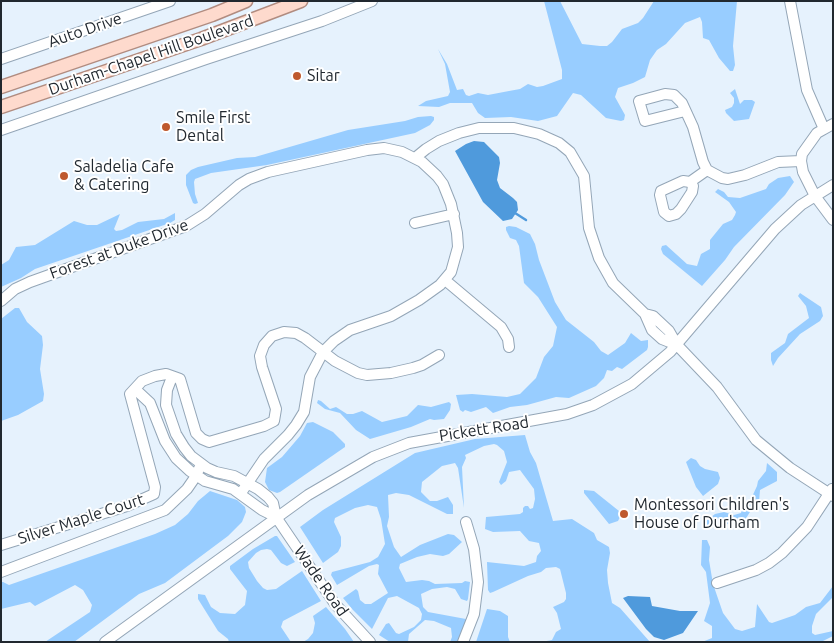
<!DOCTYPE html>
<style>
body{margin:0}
#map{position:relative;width:834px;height:643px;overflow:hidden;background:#e6f2fd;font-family:Ubuntu,sans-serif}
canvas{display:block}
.frame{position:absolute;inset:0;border:2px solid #21282f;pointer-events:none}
</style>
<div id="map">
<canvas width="834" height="643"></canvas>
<div class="frame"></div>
</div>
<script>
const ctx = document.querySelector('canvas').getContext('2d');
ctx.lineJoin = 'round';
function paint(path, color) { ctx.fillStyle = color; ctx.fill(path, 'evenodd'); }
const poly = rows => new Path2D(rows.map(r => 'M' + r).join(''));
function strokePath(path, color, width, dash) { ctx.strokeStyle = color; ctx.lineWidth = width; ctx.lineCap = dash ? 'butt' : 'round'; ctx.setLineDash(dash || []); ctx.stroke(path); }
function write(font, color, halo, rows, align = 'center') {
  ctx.font = font + ' Ubuntu,sans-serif'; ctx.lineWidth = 4; ctx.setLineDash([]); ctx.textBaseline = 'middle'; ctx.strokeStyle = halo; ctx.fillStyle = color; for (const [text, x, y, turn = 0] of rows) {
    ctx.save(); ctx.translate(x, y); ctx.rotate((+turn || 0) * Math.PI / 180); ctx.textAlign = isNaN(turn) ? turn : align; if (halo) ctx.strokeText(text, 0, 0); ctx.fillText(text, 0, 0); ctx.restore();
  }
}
paint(poly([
 [544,1,560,1,582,44,600,46,607,46,612,42,622,29,638,23,643,18,654,1,737,1,733,46,735,65,733,71,730,71,719,58,709,40,703,38,702,22,700,17,685,23,666,44,657,50,650,60,645,77,633,83,618,88,615,97,625,115,624,120,621,121,606,118,581,95,573,93,557,116,538,121,511,117,485,118,478,113,472,103,450,103,439,107,418,106,426,101,448,96,450,92,445,64,438,49,447,64,457,90,463,89,466,95,469,96,478,93,488,95,509,91,520,89,528,84,537,87,543,86,562,79,562,70],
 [735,89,740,104,744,100,752,100,755,102,749,119,734,121,726,113,725,110,732,107,734,103,734,98,730,93],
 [431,116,434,117,434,120,430,125,415,133,267,165,211,173,195,179,194,182,195,194,198,203,195,204,193,203,186,185,186,175,191,170,198,167,237,158,255,157,348,130,405,121,418,117],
 [790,176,794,182,785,195,734,247,725,260,702,286,663,254,661,249,662,246,666,245,687,264,697,266,701,254,710,249,710,240,723,224,732,220,735,215,736,212,729,202,715,192,718,189,724,192,728,197,740,198,766,189,769,184,778,178],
 [175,213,175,220,170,223,35,269,21,278,1,287,1,265,9,260,16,247,35,245,74,221,87,225,97,225,120,214,114,229,116,231,122,230,138,222,164,219],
 [509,226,516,227,530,234,535,244,539,260,555,302,566,320,594,342,601,351,608,355,625,343,631,333,641,341,648,340,648,347,647,350,622,369,617,367,612,371,607,370,604,378,596,386,569,398,556,397,527,405,510,407,493,413,486,407,471,412,465,410,463,412,460,410,456,395,472,394,507,397,520,394,536,378,544,357,553,346,557,327,538,297,524,283,519,246,516,240,510,238,506,230,506,227],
 [800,293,821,307,823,316,820,321,800,334,778,358,773,366,771,360,771,353,785,343,788,334,809,318,806,306,798,296],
 [15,308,19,308,27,322,42,336,43,345,40,369,44,394,43,401,18,415,1,421,1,319],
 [318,400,321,401,330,409,336,407,347,414,353,414,362,411,382,422,407,416,418,405,431,407,449,402,451,404,450,410,444,419,434,420,430,419,411,427,370,439,356,430,340,413,325,409,317,403],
 [313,422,333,432,345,444,345,447,280,492,277,493,269,490,265,482,267,468,282,457,300,436,307,423],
 [525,435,530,452,536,463,553,521,572,519,594,533,597,540,609,547,610,553,607,570,608,583,612,603,620,608,650,642,541,642,552,640,556,632,561,629,557,613,553,607,564,602,566,599,566,593,560,569,556,567,546,568,541,572,528,576,493,592,490,593,488,590,487,562,524,566,536,562,537,556,541,551,539,543,529,541,520,531,493,532,485,529,486,517,520,514,523,512,523,508,525,506,528,506,530,509,533,508,535,499,534,489,520,470,509,472,506,481,501,485,499,482,507,462,504,451,497,445,494,444,484,446,465,455,466,458,462,467,464,508,458,468,455,463,442,466,422,482,421,492,430,501,437,501,448,497,453,505,453,514,447,514,409,495,396,493,388,495,389,517,387,526,394,547,401,557,420,545,448,534,454,535,462,542,449,554,443,556,430,554,417,557,400,564,399,568,406,582,422,580,429,581,435,584,462,583,465,581,470,582,468,599,467,601,461,599,455,589,447,587,432,589,421,594,423,607,428,612,466,619,465,625,457,642,450,642,452,637,451,628,434,621,425,620,409,634,408,642,390,642,379,635,386,624,389,623,396,633,399,634,414,627,421,620,422,614,419,608,397,596,388,598,372,629,353,610,343,598,356,589,358,591,360,600,365,604,371,604,388,593,378,574,379,565,377,564,369,566,337,585,331,575,332,572,370,562,378,557,385,544,381,519,377,507,368,505,355,508,335,518,334,522,341,537,341,546,338,552,323,563,300,527,323,510,415,453,475,439],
 [691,458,696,460,700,466,705,469,718,472,720,478,718,484,703,496,696,487,686,462],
 [767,463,777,472,777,481,760,490,759,502,753,507,745,520,736,523,713,526,708,529,706,521,715,514,724,512,734,515,741,513,744,502,751,499,757,486,758,481,766,471],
 [584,490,594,491,619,511,620,517,618,521,609,524,584,493],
 [210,491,237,500,245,507,246,512,242,522,228,536,165,583,139,594,74,642,45,642,90,612,92,605,83,590,75,585,35,606,30,602,1,609,1,582,3,582,9,585,155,534,175,525,188,514,198,501],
 [275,536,277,536,295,562,287,566,281,563,271,550,267,549,261,550,256,553,248,562,249,568,257,581,263,588,267,590,276,589,302,571,321,601,283,621,281,627,291,642,229,642,228,639,218,631,198,599,198,594,205,595,211,607,220,613,235,614,245,605,247,591,230,569,230,566,253,549],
 [702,540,707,540,710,547,709,560,713,584,723,613,735,629,742,631,755,627,757,604,769,622,772,623,795,615,806,607,820,603,833,586,833,597,816,614,812,626,812,633,815,635,833,631,833,636,821,642,702,642,712,638,712,626,704,621,710,603,706,572,701,565],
 [326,607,345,629,354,642,303,642,308,639,313,633,315,623,313,616],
 [487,609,500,611,508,616,508,637,510,642,476,642]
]), '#98cdff');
paint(poly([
 [474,141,484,142,499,157,500,163,497,180,500,188,513,198,517,202,518,210,512,219,503,221,483,202,455,151,466,144],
 [628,596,650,597,652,606,680,611,698,611,683,633,664,640,654,637,646,629,623,598]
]), '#4f9adc');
strokePath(poly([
 [515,213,526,220]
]), '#4f9adc', 2.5);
const minor = poly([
 [790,1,807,90,824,129],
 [1,59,170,1],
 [685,111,645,121,639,101,665,94,674,95,682,103,693,127,703,162,707,170,722,178,728,179,745,175,778,162,801,161],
 [833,124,817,133,802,154,801,161,803,172,815,196,833,220],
 [1,130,206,59,322,21,372,1],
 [415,158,426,149,439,141,459,133,479,128,514,128,539,134,559,143,570,152,584,176,589,228,599,258,613,283,645,314,653,316,669,331,677,345,717,387,756,440,790,468,833,496],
 [690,182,693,186,692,192,681,209,676,214,669,216,664,212,660,195,661,191,683,181,690,182,707,170],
 [415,223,454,214],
 [445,280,501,327,508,339,509,347],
 [1,301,15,289,30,282,186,226,205,214,239,185,249,179,268,172,367,150,384,148,402,152,422,162,437,176,443,184,451,204,457,233,458,247,451,272,440,285,419,300,391,316,350,330,334,341,323,352,310,377,304,412,296,425,288,435,264,459,241,493],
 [645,314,652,330,662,339,677,345],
 [172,377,167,390,166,405,176,434,184,447,191,456,207,468,216,472,234,476,258,489,268,497,273,503,276,517,335,604,370,642],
 [135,389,150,403,165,441,176,458,190,471,205,481,233,489,262,510,276,517],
 [1,545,127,506,154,494,155,487,130,394,142,381,155,376,166,374,180,379,196,433,202,439,209,442,264,426,274,421,276,409,262,367,260,356,264,345,272,336,284,332,296,333,305,338,335,361,358,373,367,375,391,373,413,368,422,365,439,355],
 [1,572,165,510,187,489,196,476,201,464],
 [717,583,756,570,769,563,782,553,807,527,832,489],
 [105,642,308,495,373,457,409,443,567,414,593,405,632,384,670,352,775,229,801,205,833,185],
 [463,642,474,614,478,582,474,549,466,522]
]);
const major = poly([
 [1,87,212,15,246,1],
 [1,107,201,39,301,1]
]);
strokePath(minor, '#94a6b7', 12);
strokePath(major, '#b18c80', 15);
strokePath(minor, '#fff', 10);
strokePath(major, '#fedacd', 12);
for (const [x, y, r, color] of [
 [297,76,5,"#bf592d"],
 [166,127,5,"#bf592d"],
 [64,176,5,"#bf592d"],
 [624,514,5,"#bf592d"]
]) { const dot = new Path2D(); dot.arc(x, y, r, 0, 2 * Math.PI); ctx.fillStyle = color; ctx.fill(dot); strokePath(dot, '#fff', 2); }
write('16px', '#21282f', '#fff', [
 ["Auto Drive",85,30,-19],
 ["Durham-Chapel Hill Boulevard",151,55,-19],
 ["Forest at Duke Drive",119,249,-20],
 ["Pickett Road",484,429,-9],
 ["Silver Maple Court",81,519,-18],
 ["Wade Road",321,581,55]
]);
write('16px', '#21282f', '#fff', [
 ["Sitar",307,76],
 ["Smile First",176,118],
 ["Dental",176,136],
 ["Saladelia Cafe",74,167],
 ["& Catering",74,185],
 ["Montessori Children's",634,505],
 ["House of Durham",634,523]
], 'left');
</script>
